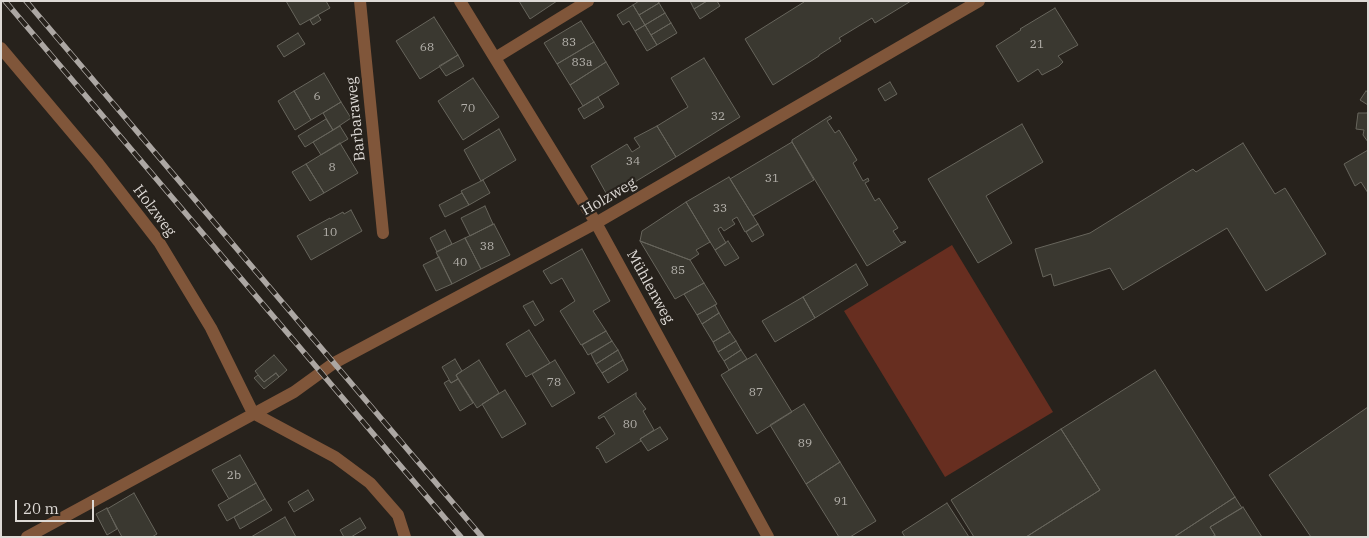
<!DOCTYPE html>
<meta charset="utf-8">
<style>
body{margin:0}
#map{position:relative;width:1369px;height:538px;overflow:hidden;background:#27221c;font-family:"IBM Plex Serif",serif}
canvas{display:block}
.frame{position:absolute;inset:0;border:2px solid #dedad6;pointer-events:none}
.scale{position:absolute;left:15px;top:500px;width:79px;height:22px;box-sizing:border-box;border:2px solid #dedad6;border-top:0;padding-left:6px;font-size:15px;line-height:18px;white-space:nowrap;color:#dedad6;-webkit-text-stroke:4px #27221c;paint-order:stroke}
</style>
<div id="map">
<canvas width="1369" height="538"></canvas>
<div class="frame"></div>
<div class="scale">20 m</div>
</div>
<script>
const ctx = document.querySelector('canvas').getContext('2d');
ctx.lineJoin = 'round';
function paint(path, color) { ctx.fillStyle = color; ctx.fill(path, 'evenodd'); }
const poly = rows => new Path2D(rows.map(r => 'M' + r).join(''));
function strokePath(path, color, width, dash) { ctx.strokeStyle = color; ctx.lineWidth = width; ctx.lineCap = dash ? 'butt' : 'round'; ctx.setLineDash(dash || []); ctx.stroke(path); }
function write(font, color, halo, rows, align = 'center') {
  ctx.font = font + ' "IBM Plex Serif",serif'; ctx.lineWidth = 4.5; ctx.setLineDash([]); ctx.textBaseline = 'middle'; ctx.strokeStyle = halo; ctx.fillStyle = color; for (const [text, x, y, turn = 0] of rows) {
    ctx.save(); ctx.translate(x, y); ctx.rotate((+turn || 0) * Math.PI / 180); ctx.textAlign = isNaN(turn) ? turn : align; if (halo) ctx.strokeText(text, 0, 0); ctx.fillText(text, 0, 0); ctx.restore();
  }
}
paint(poly([
 [952,245,1053,412,945,477,844,311]
]), '#672e20');
const building = poly([
 [286,1,326,1,330,8,300,25,286,1],
 [519,1,557,1,530,19,519,1],
 [639,1,658,1,659,3,639,15,633,5,639,1],
 [690,1,707,1,694,9,690,1],
 [707,1,717,1,720,6,700,19,694,9,707,1],
 [803,1,911,1,875,23,872,18,839,38,841,41,819,55,819,56,773,85,745,39,804,2,803,1],
 [659,3,665,13,645,25,639,15,659,3],
 [633,5,645,25,635,31,629,21,623,25,617,15,633,5],
 [1055,8,1078,45,1058,56,1063,62,1059,66,1042,75,1038,69,1018,82,996,46,1021,30,1020,29,1055,8],
 [665,13,671,23,651,35,645,25,665,13],
 [318,15,321,20,313,25,310,20,318,15],
 [434,17,458,55,420,79,396,41,434,17],
 [581,21,594,42,557,64,544,43,581,21],
 [671,23,677,33,657,45,651,35,671,23],
 [645,25,657,45,647,51,635,31,645,25],
 [298,33,305,44,284,57,277,46,298,33],
 [594,42,606,62,570,85,557,64,594,42],
 [458,55,464,66,446,76,439,66,458,55],
 [704,58,740,117,676,157,657,126,688,107,671,78,704,58],
 [606,62,619,84,583,106,570,85,606,62],
 [324,73,341,102,311,120,294,91,324,73],
 [473,78,499,117,463,140,438,101,473,78],
 [890,82,897,94,885,101,878,89,890,82],
 [294,91,311,120,295,130,278,101,294,91],
 [1366,91,1368,92,1368,105,1360,100,1366,91],
 [598,97,604,107,584,119,578,109,598,97],
 [341,102,351,118,333,130,323,113,341,102],
 [1368,111,1368,142,1363,135,1364,130,1356,129,1358,113,1367,113,1368,111],
 [830,116,832,118,827,121,835,133,839,130,857,160,853,163,863,181,868,178,869,181,865,183,875,201,879,198,898,228,893,231,901,243,905,241,906,242,867,266,792,142,792,140,830,116],
 [326,119,333,130,305,147,298,136,326,119],
 [1022,124,1043,162,986,196,1012,243,978,263,928,179,1022,124],
 [340,126,348,139,321,155,313,142,340,126],
 [657,126,676,157,615,194,606,193,591,166,627,144,632,152,640,147,634,138,657,126],
 [499,129,516,160,481,181,464,150,499,129],
 [792,142,814,180,753,216,730,179,792,142],
 [340,143,358,173,324,193,306,164,340,143],
 [1243,143,1275,194,1285,188,1326,254,1266,291,1227,228,1123,290,1110,268,1054,286,1051,274,1043,277,1035,249,1090,233,1193,169,1196,172,1243,143],
 [1368,150,1368,193,1361,182,1355,186,1344,164,1368,150],
 [306,164,324,193,310,201,292,172,306,164],
 [729,177,758,224,745,232,737,217,732,220,735,224,724,231,721,227,718,229,726,243,715,250,686,202,729,177],
 [483,180,490,193,469,205,461,191,483,180],
 [462,193,469,205,445,217,439,205,462,193],
 [686,202,710,242,696,250,699,254,690,260,640,241,642,231,686,202],
 [485,206,493,224,470,236,461,218,485,206],
 [351,210,362,231,311,260,297,236,330,218,330,219,343,212,344,214,351,210],
 [494,224,510,255,481,269,465,238,494,224],
 [758,224,764,235,752,242,746,232,758,224],
 [445,230,452,244,437,252,430,238,445,230],
 [465,238,481,269,452,284,436,252,465,238],
 [640,241,690,260,704,283,675,299,640,241],
 [728,241,739,258,725,266,715,250,728,241],
 [582,249,610,301,593,311,606,331,581,345,560,311,575,301,562,278,551,284,543,271,582,249],
 [439,257,452,284,436,291,423,265,439,257],
 [856,264,868,285,815,318,803,297,856,264],
 [704,283,717,304,697,315,684,294,704,283],
 [803,297,815,318,775,342,762,321,803,297],
 [533,301,544,320,535,326,523,306,533,301],
 [715,305,719,313,702,324,697,315,715,305],
 [719,313,730,332,713,342,702,324,719,313],
 [529,330,550,363,526,377,506,344,529,330],
 [606,331,612,341,588,355,582,345,606,331],
 [730,332,736,341,718,352,713,342,730,332],
 [612,341,618,350,596,364,591,354,612,341],
 [736,341,741,350,724,361,718,352,736,341],
 [618,350,623,360,602,373,596,364,618,350],
 [741,350,747,359,729,370,724,361,741,350],
 [756,354,792,412,757,434,721,375,756,354],
 [274,355,287,370,279,377,276,373,264,382,255,371,274,355],
 [455,359,462,371,456,375,458,379,451,383,442,367,455,359],
 [479,360,499,393,477,408,456,375,479,360],
 [555,360,575,393,552,407,532,374,555,360],
 [623,360,628,370,608,383,602,373,623,360],
 [1155,370,1235,497,1174,537,1026,537,1100,490,1061,429,1155,370],
 [276,373,279,377,264,389,254,378,258,375,264,382,276,373],
 [458,379,473,403,460,411,444,383,449,380,451,383,458,379],
 [505,390,526,424,502,438,482,404,505,390],
 [636,393,636,396,646,409,643,411,654,430,640,439,641,441,606,463,598,448,597,449,596,447,615,434,604,416,599,419,598,417,636,393],
 [804,404,840,462,806,484,770,425,804,404],
 [1368,407,1368,537,1311,537,1269,475,1368,407],
 [660,427,668,439,648,451,640,439,660,427],
 [1061,429,1100,490,1026,537,974,537,951,500,1061,429],
 [240,455,256,483,229,499,212,470,240,455],
 [840,462,876,521,850,537,839,537,806,484,840,462],
 [256,483,265,499,227,521,218,505,256,483],
 [308,490,314,500,294,512,288,502,308,490],
 [134,493,157,534,152,537,122,537,107,509,134,493],
 [1235,497,1242,508,1210,527,1215,535,1212,537,1174,537,1235,497],
 [265,499,272,510,240,529,234,517,265,499],
 [947,503,969,537,905,537,902,532,947,503],
 [1243,507,1262,537,1216,537,1210,527,1243,507],
 [107,508,117,529,107,535,96,514,107,508],
 [285,517,296,537,251,537,285,517],
 [360,518,366,528,351,537,344,537,340,530,360,518]
]);
paint(building, '#3a3830');
strokePath(building, '#67655c', 1);
strokePath(poly([
 [360,1,383,233],
 [460,1,596,223,768,537],
 [1,48,97,162,159,242,211,328,253,413,335,457,370,483,398,515,405,537],
 [495,58,588,1],
 [27,537,294,392,334,363,596,223,979,1]
]), '#80563a', 12);
const rail = poly([
 [5,1,461,537],
 [26,1,482,537]
]);
strokePath(rail, '#aca7a3', 5.5);
strokePath(rail, '#27221c', 4, [11]);
write('12px', '#b5b2ac', null, [
 ["83",569,43],
 ["21",1037,45],
 ["68",427,48],
 ["83a",582,63],
 ["6",317,97],
 ["70",468,109],
 ["32",718,117],
 ["34",633,162],
 ["8",332,168],
 ["31",772,179],
 ["33",720,209],
 ["10",330,233],
 ["38",487,247],
 ["40",460,263],
 ["85",678,271],
 ["78",554,383],
 ["87",756,393],
 ["80",630,425],
 ["89",805,444],
 ["2b",234,476],
 ["91",841,502]
]);
write('15px', '#dedad6', '#27221c', [
 ["Barbaraweg",356,119,-96],
 ["Holzweg",609,197,-30],
 ["Holzweg",154,211,53],
 ["Mühlenweg",650,287,61]
]);
</script>
